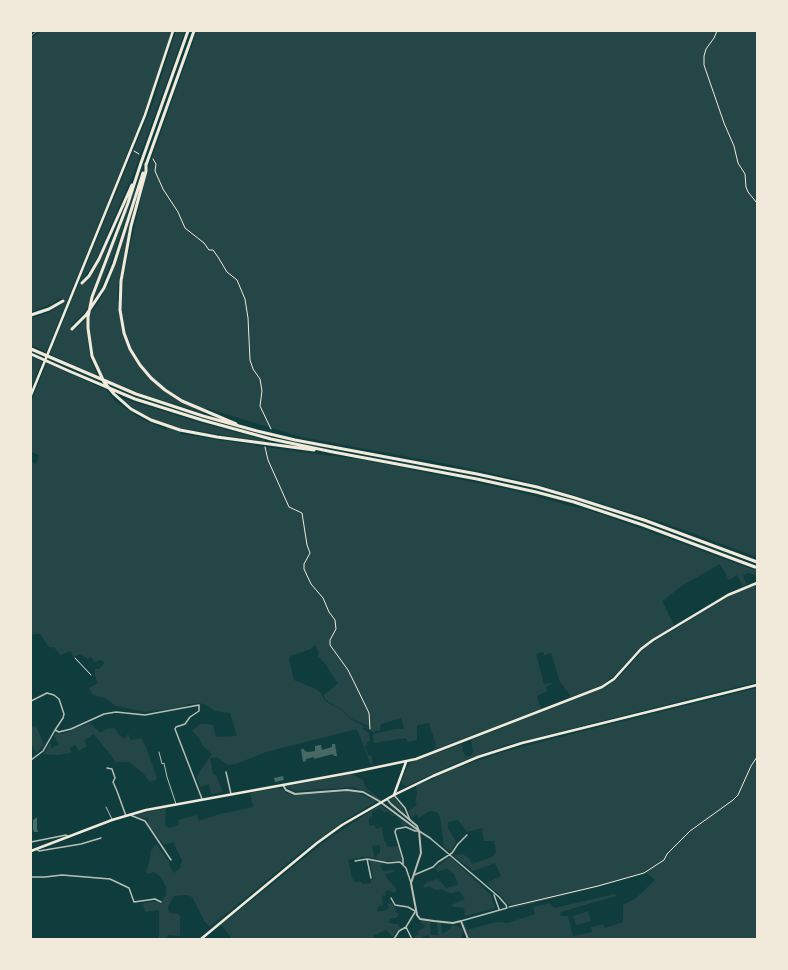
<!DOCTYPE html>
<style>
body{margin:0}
#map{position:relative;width:788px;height:970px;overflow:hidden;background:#0f3d3e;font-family:Lato,sans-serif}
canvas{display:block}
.frame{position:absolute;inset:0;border:32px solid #f1e9da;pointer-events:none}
</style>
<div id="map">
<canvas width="788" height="970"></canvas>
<div class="frame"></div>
</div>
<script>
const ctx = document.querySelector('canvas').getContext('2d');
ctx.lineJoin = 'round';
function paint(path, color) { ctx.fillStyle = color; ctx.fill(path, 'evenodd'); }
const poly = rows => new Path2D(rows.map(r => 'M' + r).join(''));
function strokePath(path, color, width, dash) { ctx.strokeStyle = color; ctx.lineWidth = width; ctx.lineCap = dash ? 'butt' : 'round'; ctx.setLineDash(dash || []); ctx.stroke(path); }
paint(poly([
 [41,31,172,31,149,100,135,135,46,352,31,345,31,318,48,313,65,302,61,298,53,303,31,312,31,39],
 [176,31,185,31,135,169,97,258,88,272,81,281,84,284,94,271,113,236,90,296,94,297,144,164,112,260,101,287,95,298,79,318,71,325,73,331,85,320,98,303,108,285,118,259,135,201,118,286,117,301,122,301,122,287,125,269,147,172,197,31,757,31,757,557,667,524,561,491,512,478,447,464,301,437,206,408,204,413,148,396,103,379,94,358,91,343,88,343,90,359,98,376,50,354,153,103],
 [31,356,42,361,31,389],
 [47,363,106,390,116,402,123,407,138,417,166,430,168,425,140,413,118,397,197,422,265,440,264,442,181,428,180,434,279,449,364,460,512,490,594,512,643,529,754,570,757,563,757,576,748,573,743,576,747,585,743,586,737,575,729,580,720,564,683,585,662,601,674,625,642,646,619,671,604,684,595,688,571,697,560,682,551,653,544,655,543,652,536,654,544,684,552,683,552,684,546,687,547,691,537,696,541,709,433,750,436,745,429,723,417,725,417,740,408,742,406,738,374,743,373,734,396,729,403,729,404,728,401,718,381,724,380,730,372,732,368,726,352,719,340,708,329,702,325,699,324,695,333,688,339,682,337,682,326,665,317,655,319,655,316,645,313,646,311,648,311,649,290,656,289,659,294,680,316,689,321,693,324,699,328,703,339,708,352,720,368,728,369,729,363,727,363,729,369,733,370,741,367,742,367,746,365,746,368,755,372,756,372,764,371,766,357,729,266,752,236,764,228,765,217,757,210,758,213,774,216,775,223,792,211,794,209,784,200,787,197,776,212,754,203,746,199,738,192,731,200,724,206,724,213,725,216,737,237,736,230,713,215,711,206,705,199,703,189,704,178,708,146,712,116,706,105,698,93,695,89,688,98,683,95,676,95,669,99,669,102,666,104,663,103,661,101,660,94,662,91,657,88,659,81,654,73,657,71,651,60,655,54,647,49,647,40,634,34,634,31,636,31,462,36,464,39,455,31,452,31,402],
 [757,585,757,682,506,745,457,763,406,786,401,783,407,767,412,762,462,744,463,752,466,756,470,756,473,753,471,740,606,687,621,675,646,647,721,601,733,594],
 [757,688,757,939,469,939,464,925,465,924,467,930,496,922,508,923,535,914,533,907,550,903,554,908,615,894,616,896,561,912,560,916,568,916,573,936,592,932,591,927,603,924,605,928,623,922,623,905,636,898,655,880,646,872,602,886,510,909,508,904,503,898,486,883,501,876,495,863,473,871,453,855,463,854,470,859,472,864,475,863,492,857,496,852,494,841,484,841,482,828,467,832,458,820,448,822,448,828,456,842,450,852,444,847,440,817,438,813,434,811,429,811,419,818,416,814,412,818,408,811,417,805,415,801,417,794,416,786,454,769,503,752,591,729],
 [90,723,100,733,107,729,114,728,119,735,125,739,128,734,131,740,141,738,146,747,157,779,150,782,143,773,129,762,116,762,94,734,84,740,87,746,79,751,75,745,70,748,71,753,58,755,44,754,50,743,52,748,59,744,54,737,56,733,62,734],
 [31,724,33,727,36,726,44,745,36,753,33,746,31,747],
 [351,774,363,780,364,784,367,789,380,799,344,821,301,852,210,927,205,922,192,897,187,895,174,896,168,907,169,913,178,914,180,916,180,936,168,935,167,939,157,939,159,938,159,910,145,912,143,903,156,901,161,903,166,894,166,887,161,877,154,872,147,874,146,871,149,864,151,850,156,844,169,861,169,865,174,873,180,868,182,860,173,842,164,845,148,824,148,818,143,818,133,815,166,808,165,825,169,828,179,825,178,820,197,815,199,821,220,814,253,807,250,793,276,788,282,789,287,793,294,795,348,792,356,792,371,799,373,795,368,792,353,787,295,791,286,787,287,786],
 [394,797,402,807,406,815,391,801,391,798],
 [380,805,411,827,407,825,402,826,401,821,395,816,392,816,389,812,384,812,379,808,372,812,372,816,369,817,369,826,375,825,376,829,382,827,384,841,386,842,387,847,398,846,402,861,383,861,376,859,377,854,380,853,380,847,379,845,372,846,375,858,365,857,348,860,352,878,355,882,361,882,362,884,371,883,371,880,373,879,370,860,384,864,380,865,383,871,394,870,395,871,386,874,386,877,397,890,394,893,388,890,385,892,386,896,383,895,382,898,383,905,378,907,377,912,386,910,389,908,387,904,392,903,396,910,395,912,399,914,396,918,390,918,389,923,398,924,401,929,397,930,393,937,386,930,373,936,374,939,230,939,231,937,221,925,329,838],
 [450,857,491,895,495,908,465,916,464,908,454,907,451,905,465,899,459,891,452,893,446,892,442,889,435,890,429,886,424,888,423,887,427,882,438,879,446,888,458,885,454,874,447,868,438,872,435,868],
 [588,911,591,921,576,925,573,916],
 [422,921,430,922,431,935,438,935,437,923,441,923,442,934,450,929,452,925,462,928,463,932,462,936,459,939,430,939,428,935,422,937,421,939,415,939,414,937,419,933,418,931,425,927,424,924,421,924]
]), '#244646');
paint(poly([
 [332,744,335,744,337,756,334,756,333,754,314,759,314,757,306,759,306,761,303,762,301,749,304,749,305,751,308,752,315,751,315,746,320,745,321,745,322,750,332,747],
 [283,776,284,780,275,782,274,778],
 [37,817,37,828,38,832,34,832,33,829,33,820]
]), '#486865');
strokePath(poly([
 [717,31,714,38,706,49,704,56,704,65,724,123,734,146,738,163,745,174,746,187,748,192,757,203],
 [134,151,139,154],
 [153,159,156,164,155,171,163,189,178,212,185,228,204,243,209,250,213,250,218,257,227,272,237,280,245,299,248,318,250,360,253,369,260,379,262,391,260,406,271,429],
 [265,447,268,460,289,507,302,513,307,545,310,553,304,564,304,569,311,584,323,598,329,612,335,620,336,629,330,640,330,645,348,670,354,682,369,713,370,729],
 [75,658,91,675],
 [509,907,598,886,644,873,664,860,667,854,690,831,733,800,738,795,751,766,757,757]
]), '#f1e9da', 1);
strokePath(poly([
 [159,752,162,764,164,763,167,777,176,804],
 [106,807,112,819]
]), '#b8beb3', 1);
strokePath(poly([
 [31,701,47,693,54,695,59,699,64,714,63,718,55,730],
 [31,760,43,751,55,730,59,732,71,729,104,714,116,712,145,715,199,705,199,711,190,717,185,724,176,727,175,729,202,799],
 [107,768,112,769,115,778,113,782,117,791,126,816],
 [226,772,231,794],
 [394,795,405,808,410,820],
 [130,815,145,821,171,860],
 [31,842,66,835,69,837],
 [36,849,39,851,81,844,101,838],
 [367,859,371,878],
 [355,861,367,859,388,863,400,862,406,868,411,883],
 [403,865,403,859,395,832,396,829,406,827,415,831,419,831,430,838,499,897,506,905,507,908,461,921],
 [414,875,433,867,438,862,452,853,458,844,467,835],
 [31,877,45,877,62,875,110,879,129,888,134,902,155,899,161,902],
 [494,895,499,909],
 [391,898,395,905,408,907,415,911],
 [406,927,412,939],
 [394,939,399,931,406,927,415,912]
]), '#b8beb3', 1.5);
strokePath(poly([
 [283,785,286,790,295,794,347,790,363,792,379,801,418,830],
 [387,799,391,804,417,826,419,831,421,853,411,883,417,915,420,919,434,921,453,923,461,921,468,939]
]), '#b8beb3', 2);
strokePath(poly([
 [394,795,406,762],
 [31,851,112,820,146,810,354,772,416,759,602,687,614,679,641,649,653,640,728,595,757,583]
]), '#f1e9da', 2.5);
strokePath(poly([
 [31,395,145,115,173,31],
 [201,939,317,843,342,825,394,795,433,776,478,757,522,743,757,685]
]), '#f1e9da', 2.5);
strokePath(poly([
 [188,31,141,163,128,203,92,297,88,317,88,328,92,356,104,382,114,394,131,409,151,420,180,430,217,437,314,450],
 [146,164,146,171,131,226,121,281,120,310,124,333,130,349,140,365,151,378,165,390,182,401,236,424],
 [146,165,194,31],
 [82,283,89,276,99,259,132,185],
 [31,315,49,309,63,301],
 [72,329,86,315,104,288,114,264,143,173],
 [31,349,136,394,203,416,257,431,295,440,477,474,537,487,575,498,644,520,757,562],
 [31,354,69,371,135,399,202,420,271,439,333,452,477,479,536,492,574,502,643,525,755,567]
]), '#f1e9da', 3);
strokePath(poly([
 [31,36,37,31]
]), '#97a49c', 1);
</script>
